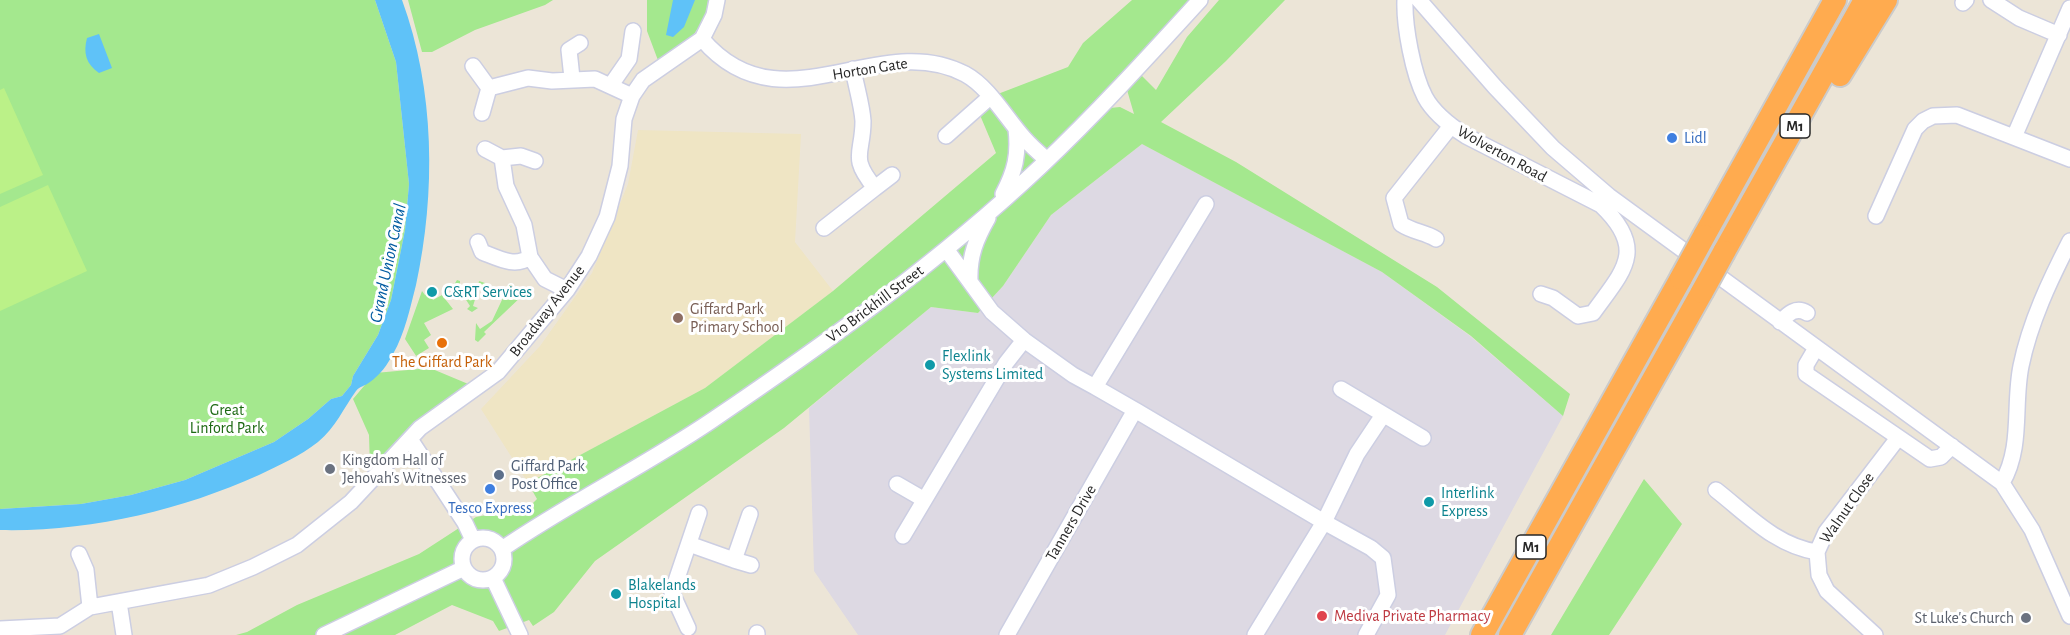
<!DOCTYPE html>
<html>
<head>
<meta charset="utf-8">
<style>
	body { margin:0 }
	canvas { display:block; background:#ece5d7 }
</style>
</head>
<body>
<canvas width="2070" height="635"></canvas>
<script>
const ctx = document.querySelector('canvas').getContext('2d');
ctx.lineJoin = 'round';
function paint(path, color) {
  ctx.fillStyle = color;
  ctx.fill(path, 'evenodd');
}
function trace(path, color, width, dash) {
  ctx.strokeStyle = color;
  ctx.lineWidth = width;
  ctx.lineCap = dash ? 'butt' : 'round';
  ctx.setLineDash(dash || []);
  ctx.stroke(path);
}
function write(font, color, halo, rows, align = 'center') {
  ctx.font = font + ' "Alegreya Sans",sans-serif';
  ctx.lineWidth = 6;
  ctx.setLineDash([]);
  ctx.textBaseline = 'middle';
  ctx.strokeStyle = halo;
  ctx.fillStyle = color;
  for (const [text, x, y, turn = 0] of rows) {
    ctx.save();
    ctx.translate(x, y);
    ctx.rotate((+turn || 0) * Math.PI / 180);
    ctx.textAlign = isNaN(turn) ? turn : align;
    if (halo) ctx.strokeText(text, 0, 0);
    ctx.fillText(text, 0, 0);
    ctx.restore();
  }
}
const industrial = new Path2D(`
	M1142,144l240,128 88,64 93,80 -118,219h-587l-44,-64 -5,-163 122,-101 47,6 25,-27 48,-71z`);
const education = new Path2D(`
	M638,130l163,4 -6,108 38,49 -128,97 -177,95 -47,-74 59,-63 52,-73 36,-89z`);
const green = new Path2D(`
	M0,0h375l21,62 13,122 -4,46 -14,70 -13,35 -25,41 -2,9 -9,11 -11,3 -23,20 -34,23 -89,38 -54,15 -50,9 -81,5z
	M408,0h145l-8,5 -70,25 -43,22h-10z
	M647,0h61c-2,31 -26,46 -49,63l-12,-32z
	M1132,0h68l-64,70 20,20 31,-53 32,-37h66l-59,61 -65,61 75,40 201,125 133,107 -7,22 -92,-80 -89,-64 -240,-128 -91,71 -48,71 -25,27 -47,-6 -147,121 -189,133 -41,51 -21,14 -4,-6 -30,11 -6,-10 -41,-16 -57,30h-159l11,-3 50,-27 122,-51 57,-37 58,-11 -1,-3 4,-4 -9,-16 177,-95 128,-97 163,-138 -19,-45 13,-11 78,-30 15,-24zM1125,83l9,31 -14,-7 -20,2zM479,538l14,2 11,14 -3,16 -14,10 -15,-3 -10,-16 5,-16z
	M457,280l3,1v5h18l1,-5 6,2v4l-7,3 -5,16 5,2 -6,4 -5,-3 3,-3 -11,-17 -5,2 -2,-3z
	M509,285l15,9 -40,38 2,2 -8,8 -3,-2 1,-17 4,6 12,-8z
	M422,291l3,4 3,-2 5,7 9,-5 11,14 -29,14 7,12 -7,5 5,8 -13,8 8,12 -19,-29z
	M430,368l43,18 -64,42 -39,40 -1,-33 -16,-36 22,-26z
	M1644,479l38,45 -73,111h-58z`);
const pitch = new Path2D(`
	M4,88l39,87 -43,19v-104z
	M48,185l39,86 -87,40v-104z`);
const water = new Path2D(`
	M375,0h27c33,90 34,193 14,285 -6,23 -11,48 -23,69 -5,10 -13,21 -23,28 -5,4 -10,4 -14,9 -13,18 -20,36 -38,51 -18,14 -38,23 -59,33 -80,36 -171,57 -259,55v-21l81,-5 50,-9 54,-15 89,-38 34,-23 23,-20 11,-3 9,-11 2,-9 25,-41 13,-35 14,-70 4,-46 -13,-122z
	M673,0h22l-11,27 -11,10 -7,-2z
	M99,34l13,34 -13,5c-13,-9 -16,-20 -12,-35z`);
const minor = new Path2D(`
	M1405,0c-1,26 8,74 20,97 8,15 27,30 41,39l135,69 8,-9
	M1419,0l76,87 58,61 56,48 393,287 30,47 38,86
	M1991,0l28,18 40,17
	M1963,3l3,-3
	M702,39c79,93 176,-11 263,35 24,13 41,44 59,64 7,8 15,15 23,22
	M473,66l16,22 39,-10 24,3 43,-2 37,17
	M572,78l-3,-28 11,-7
	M611,85l18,-26 4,-28
	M482,113l7,-25
	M946,136l44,-39
	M2014,137l56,-129
	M485,149l17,9 4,28 18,39 6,32 15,22 22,11
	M502,158l19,-2 14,5
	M875,188l17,-13
	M1003,194c12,-23 16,-39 13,-65
	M1876,216l39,-87 8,-8 10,-5 24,-1 113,44
	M824,228l51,-40c-26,-32 -12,-33 -12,-67 -1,-16 -7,-35 -10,-52
	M1436,239c-11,-7 -23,-7 -35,-15l-7,-26 57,-72
	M478,242l4,10c16,6 33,16 48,5
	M946,249l46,63 32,28
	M970,281c-1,-25 6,-42 18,-63
	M1541,294l12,4 25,18 15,-3c30,-42 55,-63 8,-108
	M1780,322c8,-8 16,-16 27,-9
	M1816,348l-10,17v9l124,85 11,-2 11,-11
	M1341,389l82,49
	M1135,410l-40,-23 111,-183
	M410,439l55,84 8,17
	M2002,483c21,-36 11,-78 19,-117 9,-44 29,-86 49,-125
	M897,484l26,15
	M1716,490c32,25 60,56 101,62
	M903,536l103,-173 18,-23 49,35 22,12
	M462 559a21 21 0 1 1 42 0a21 21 0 1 1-42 0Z
	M689,544l45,16 16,-46
	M502,549c67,-46 141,-82 209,-128 115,-78 228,-159 329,-254 56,-53 108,-110 160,-167
	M79,554l7,16 4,37
	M734,560l17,5
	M493,578l27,57
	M119,602l5,33
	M688,628l-16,-35 27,-80
	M0,629l60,-3 30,-19 119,-22 44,-18 44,-22 54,-43 69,-74 78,-56 69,-82 22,-34 18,-39 13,-51 4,-47 8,-23 11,-16 59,-41 12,-24 3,-15
	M324,635l140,-67
	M757,635v-2
	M1007,635l128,-225 189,112 -69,113
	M1366,635l22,-40 -5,-37 -12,-10 -47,-26 33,-68 26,-39
	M1875,635l-48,-44 -8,-16 -2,-23 9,-20 72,-94`);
const highway = new Path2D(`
	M1840,75l46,-75
	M1704,236l131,-236
	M1724,252l141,-252
	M1482,635l199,-357
	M1510,635l192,-343`);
const highwayBridge = new Path2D(`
	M1681,278l23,-42
	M1702,292l22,-40`);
const markers = [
	[1672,138,6,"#3f7fe0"],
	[432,292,6,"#0f9aa8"],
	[678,318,6,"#8d6e63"],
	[442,343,6,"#e8710a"],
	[930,365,6,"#0f9aa8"],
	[330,469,6,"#6b7280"],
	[499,475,6,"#5c6f8a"],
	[490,489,6,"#3f7fe0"],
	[1429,502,6,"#0f9aa8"],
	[616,594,6,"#0f9aa8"],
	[1322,616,6,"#e0444e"],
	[2026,618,6,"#6b7280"]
];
const shields = [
	[1795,126,30],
	[1531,547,30]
];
const shieldNames = [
	["M1",1795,126],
	["M1",1531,547]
];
const streetNames = [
	["Horton Gate",870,69,-9],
	["Wolverton Road",1502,154,29],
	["V10 Brickhill Street",875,304,-37],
	["Broadway Avenue",547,311,-52],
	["Walnut Close",1847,508,-55],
	["Tanners Drive",1071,523,-60]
];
const shopNames = [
	["Lidl",1684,138],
	["Tesco Express",490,508,"center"]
];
const cultureNames = [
	["C&RT Services",444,292],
	["Flexlink",942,356],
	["Systems Limited",942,374],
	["Interlink",1441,493],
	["Express",1441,511],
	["Blakelands",628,585],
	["Hospital",628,603]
];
const educationNames = [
	["Giffard Park",690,309],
	["Primary School",690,327]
];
const foodNames = [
	["The Giffard Park",442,362]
];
const parkNames = [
	["Great",227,410],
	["Linford Park",227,428]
];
const worshipNames = [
	["Kingdom Hall of",342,460],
	["Jehovah's Witnesses",342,478],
	["St Luke's Church",2014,618,"right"]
];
const serviceNames = [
	["Giffard Park",511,466],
	["Post Office",511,484]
];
const healthNames = [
	["Mediva Private Pharmacy",1334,616]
];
const waterNames = [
	["Grand Union Canal",388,263,-78]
];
paint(industrial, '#ddd9e3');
paint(education, '#efe5c4');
paint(green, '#a4e88e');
paint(pitch, '#bbf188');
paint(water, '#5fc2f8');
trace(minor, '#cccee2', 18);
trace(highway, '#cbcbcb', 26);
trace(minor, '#fff', 15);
trace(highway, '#ffab4f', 22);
trace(highwayBridge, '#cbcbcb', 26, []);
trace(highwayBridge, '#ffab4f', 22);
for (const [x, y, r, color] of markers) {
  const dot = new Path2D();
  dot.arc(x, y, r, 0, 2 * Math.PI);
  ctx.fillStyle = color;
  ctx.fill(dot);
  trace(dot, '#fff', 2);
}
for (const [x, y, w] of shields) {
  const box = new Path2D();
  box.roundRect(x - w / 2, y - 12, w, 24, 4.5);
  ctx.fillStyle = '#fff';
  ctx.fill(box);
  trace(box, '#272727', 1.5);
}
write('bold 15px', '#272727', null, shieldNames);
write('16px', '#272727', '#fff', streetNames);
write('16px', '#366cbe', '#fff', shopNames, 'left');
write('16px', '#0d838f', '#fff', cultureNames, 'left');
write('16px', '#785e54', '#fff', educationNames, 'left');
write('16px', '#c56008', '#fff', foodNames);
write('16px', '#1d6913', '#fff', parkNames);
write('16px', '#5b616d', '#fff', worshipNames, 'left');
write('16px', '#4e5e75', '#fff', serviceNames, 'left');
write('16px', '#be3a42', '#fff', healthNames, 'left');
write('italic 18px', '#025ca1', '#fff', waterNames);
</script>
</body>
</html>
